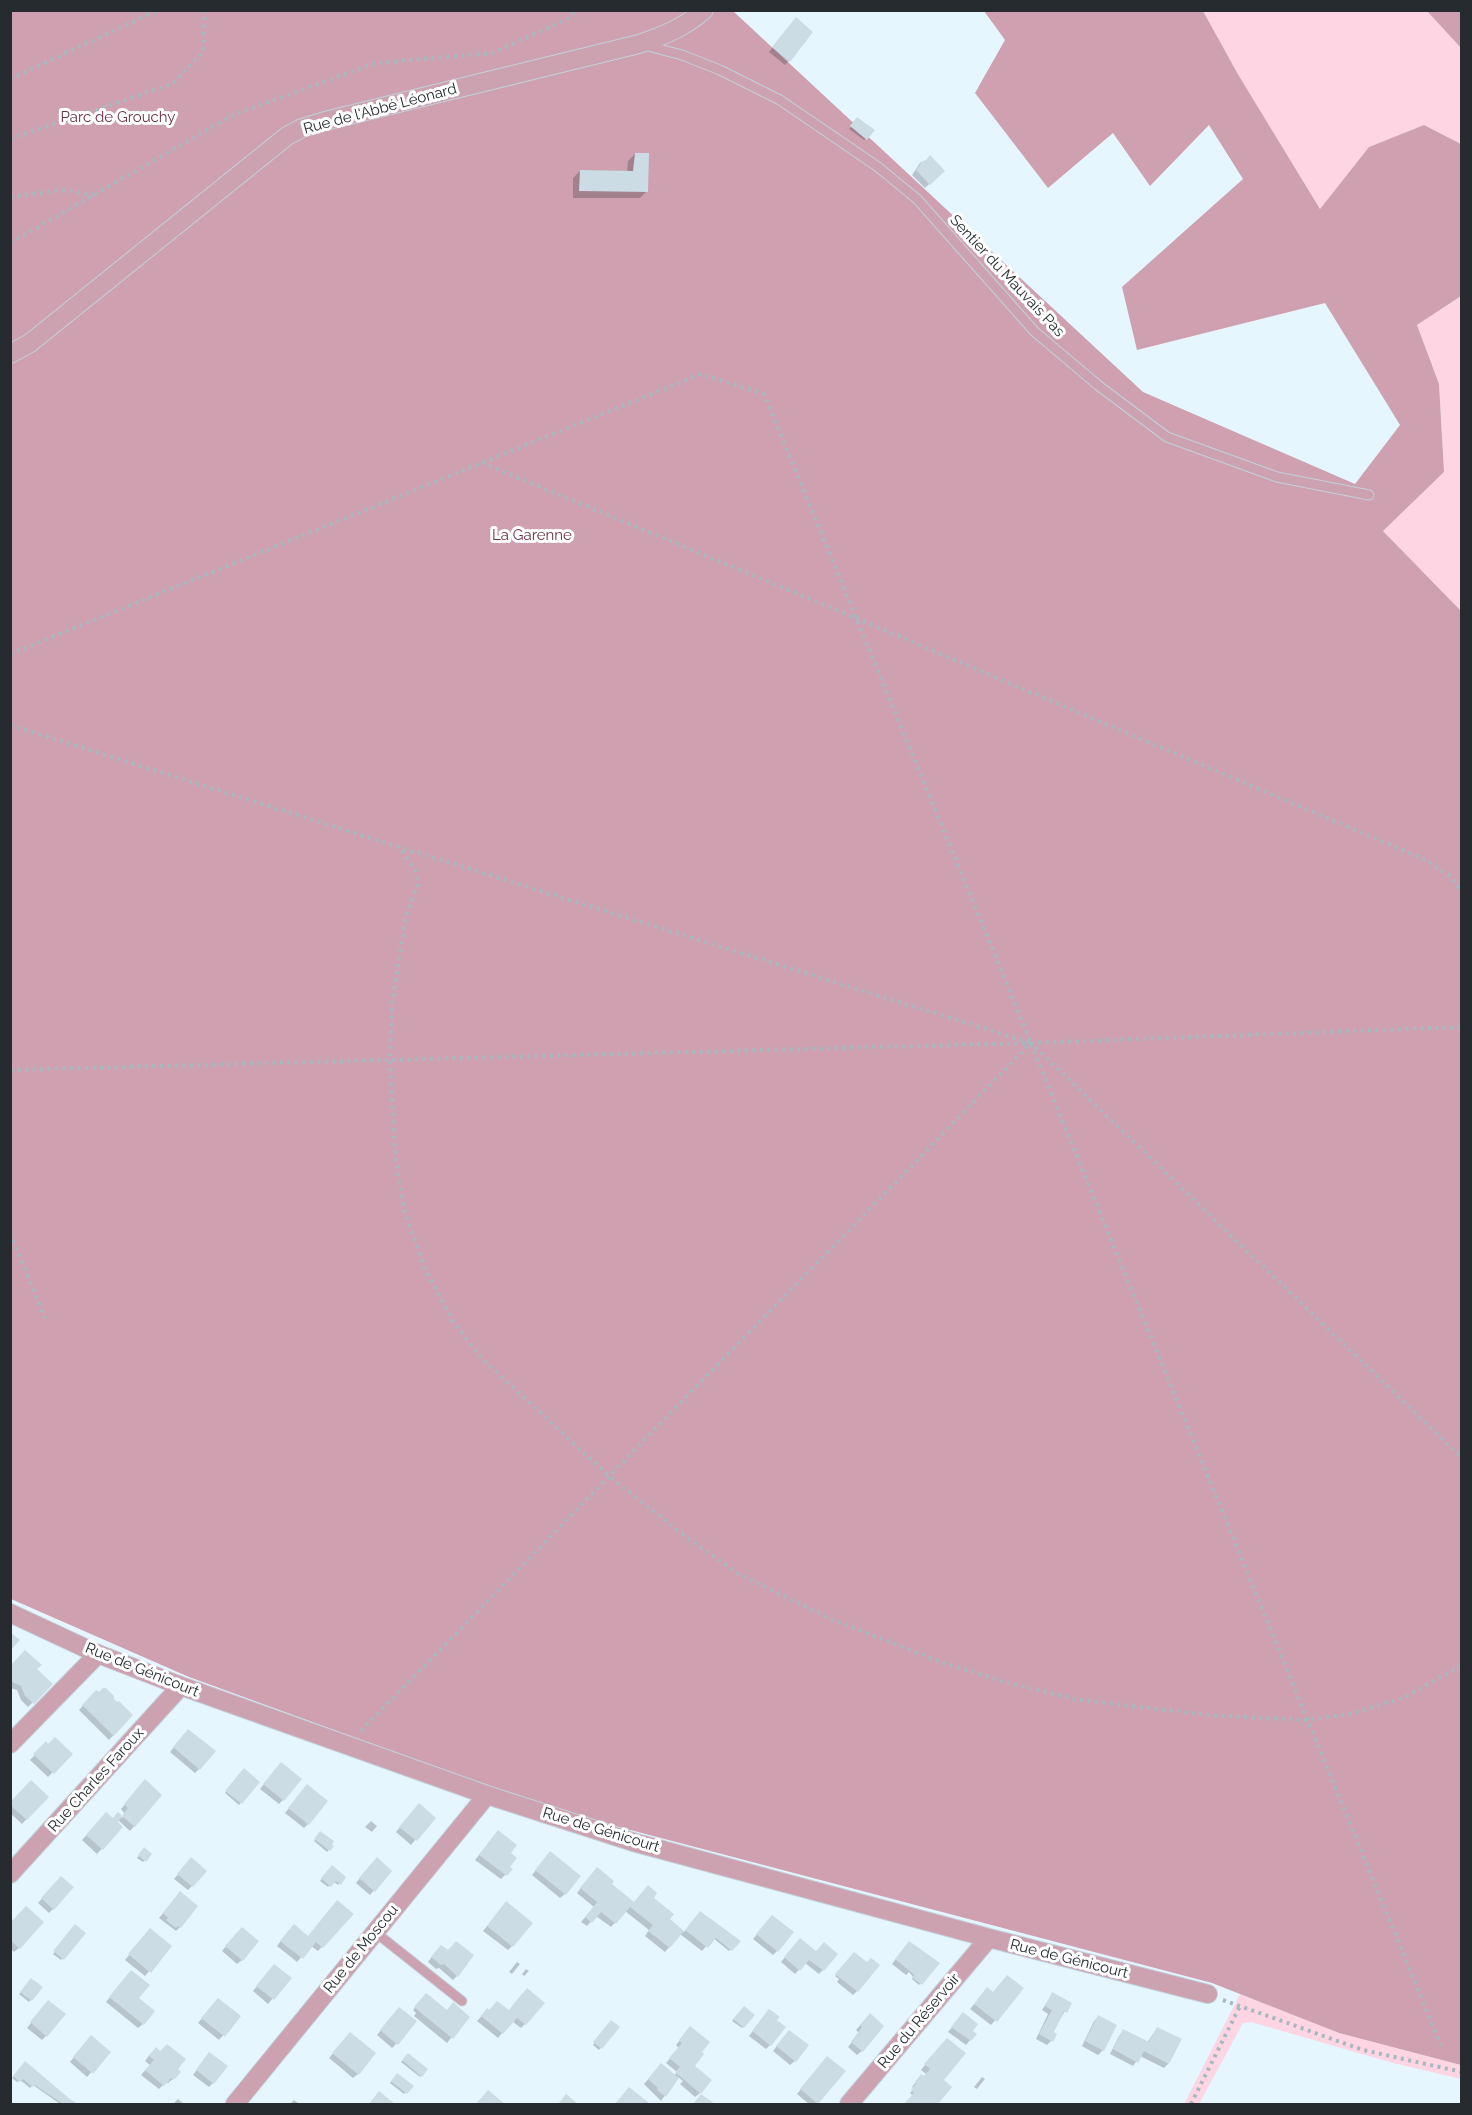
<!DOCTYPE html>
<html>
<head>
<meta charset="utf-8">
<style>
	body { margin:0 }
	#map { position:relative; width:1472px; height:2115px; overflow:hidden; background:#e6f6ff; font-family:Raleway,sans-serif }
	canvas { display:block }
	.frame { position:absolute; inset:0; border:12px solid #252b2f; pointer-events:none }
</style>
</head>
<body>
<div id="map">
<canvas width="1472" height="2115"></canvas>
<div class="frame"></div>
</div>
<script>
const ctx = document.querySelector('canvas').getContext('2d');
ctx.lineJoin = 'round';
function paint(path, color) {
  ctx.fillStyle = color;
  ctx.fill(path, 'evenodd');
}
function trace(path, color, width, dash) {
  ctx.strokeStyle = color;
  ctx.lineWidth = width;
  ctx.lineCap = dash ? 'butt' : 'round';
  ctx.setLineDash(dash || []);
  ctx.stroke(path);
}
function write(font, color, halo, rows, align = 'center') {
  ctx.font = font + ' Raleway,sans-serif';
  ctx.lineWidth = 6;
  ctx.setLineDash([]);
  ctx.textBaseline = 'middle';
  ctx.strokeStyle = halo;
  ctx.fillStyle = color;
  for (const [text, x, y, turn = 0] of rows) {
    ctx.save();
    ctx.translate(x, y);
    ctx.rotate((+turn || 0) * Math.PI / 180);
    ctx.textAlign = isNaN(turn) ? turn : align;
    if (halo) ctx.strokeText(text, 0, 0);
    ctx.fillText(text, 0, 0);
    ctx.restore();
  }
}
const green = new Path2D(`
	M1203,11h224l34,37v96l-37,-19 -55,22 -49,62 -81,-133z
	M1461,296v315l-78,-80 61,-59 -5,-88 -22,-59z
	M1240,1994l99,39 122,32v14l-68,-16 -142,-41 -8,1 -44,81h-15z`);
const forest = new Path2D(`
	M11,11h722l410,381 212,92 45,-59 -75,-122 -188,47 -15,-63 121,-108 -34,-54 -59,61 -37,-53 -65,55 -73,-95 30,-53 -21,-29h219l36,65 81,133 49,-62 55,-22 37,19v152l-44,29 22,59 5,88 -61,59 78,80v1454l-122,-32 -127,-50 -612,-161 -110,-35 -301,-110 -178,-78z
	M1427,11h34v37z`);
const shadow = new Path2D(`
	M792,24l-3,37 -4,4 -16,-13z
	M858,119l15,11 -9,10 -15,-11z
	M635,154l12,37 -7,7h-67v-20l7,-7 47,1 1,-11z
	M926,161l17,10 -18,17 -13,-13 8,-12z
	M10,1668l25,1 14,17 -21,21 -7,-7 -4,-10 -7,-2z
	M96,1692l16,8 19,15 -22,25 -30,-30z
	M184,1735l15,34 -4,4 -25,-21z
	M45,1744l26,10 -23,23 -18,-17z
	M277,1768l6,32 -4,4 -19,-15z
	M240,1775l5,23 -6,7 -14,-12z
	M141,1786l19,9 -30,36 -13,-12 -2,3 6,5 -24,27 -15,-14 24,-26 7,6 5,-6 4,4 3,-4 -4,-5z
	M303,1791l5,33 -4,4 -19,-15z
	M47,1797l-25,27 -12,-11v-9z
	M414,1810l20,8 -23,27 -15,-13z
	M371,1821l6,5 -5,6 -7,-5z
	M320,1833l12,13 -5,6 -13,-11z
	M494,1836l15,17 -1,14 3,2 -10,10 -26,-19z
	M144,1849l6,5 -7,8 -6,-4z
	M546,1858l19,36 -5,4 -28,-23z
	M187,1864l5,22 -4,4 -14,-11z
	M372,1864l18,7 -20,24 -14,-12z
	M332,1867l12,11 -6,7 -5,-4 -5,6 -8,-6z
	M593,1873l41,31 17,-6 17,22 16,12 12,-15 43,24 -10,10 -16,-13 -11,13 -22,-17 -15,18 -20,-16 4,-6 -24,-19 -14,16 -15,-11 -9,10 -6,-4 13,-15 -17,-14z
	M61,1878l-8,31 -4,4 -11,-10z
	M176,1897l4,30 -4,4 -17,-13z
	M502,1908l10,38 -4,4 -25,-19z
	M352,1914l-34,37 -7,-5 -14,16 -20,-16 12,-16 18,7z
	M768,1921l9,30 -4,4 -20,-16z
	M10,1924l9,24 -5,4 -4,-4z
	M75,1926l9,7 -23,27 -8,-6z
	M237,1933l5,27 -5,4 -15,-13z
	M146,1934l24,13 -25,29 -20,-16z
	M796,1944l27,26 -4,4 -14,-11 -10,11 -14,-12z
	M905,1947l32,17 -18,21 -7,-6 1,-2 -4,-5 -3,3 -14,-11z
	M436,1951l12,1 9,24 -4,4 -14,-12 -3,1 -8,-7z
	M854,1954l3,37 -4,4 -16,-13 2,-3 -4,-3z
	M517,1962l3,2 -8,10 -3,-2z
	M526,1969l3,2 -5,5 -2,-2z
	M270,1970l20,8 -22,26 -15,-13z
	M127,1976l10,23 6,25 -5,4 -32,-26z
	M32,1980l9,7 -12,15 -10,-8z
	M1022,1989l-31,36 -21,-16 13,-15z
	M522,1994l3,30 -4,4 -9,-7 -14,17 -21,-17 10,-11 21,2z
	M1052,1994l18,9 -18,29 -1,9 -4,4 -11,-6 12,-25 -6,-4z
	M426,1995l20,17 22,5 -21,26 -33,-27 2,-3 -3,-3z
	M214,2004l25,13 -20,23 -21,-17z
	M44,2006l2,30 -4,4 -15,-12z
	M744,2008l8,7 -10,13 -10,-7z
	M395,2013l2,30 -5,5 -15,-13z
	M765,2015l5,30 -4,4 -17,-13z
	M1099,2017l16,8 -12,25 -5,5 -16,-9 12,-25z
	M959,2019l16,15 -9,11 -18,-13z
	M611,2022l7,5 -19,23 -6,-5z
	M862,2023v28l-5,4 -9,-8 11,-14 -3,-3z
	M1157,2028l11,36 -4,4 -24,-12 -7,10 -23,-12 9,-18 4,-5 24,12z
	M686,2033l12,21 2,2 5,-6 -12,16 7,27 -5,4 -15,-13 3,-3 -5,-4 -17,24 -17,-17 13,-15 17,7 3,-4 -11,-9 13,-15 -3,-3z
	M785,2036l10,25 -5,4 -17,-14z
	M346,2038l12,36 -5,4 -24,-20z
	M87,2041l22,11 -22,25 -17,-15z
	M942,2044v36l8,8 -14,16h-31l8,-8 -3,-3 4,-4 -2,-2 9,-11 2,2 3,-4 -5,-4z
	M151,2053l25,17 -3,9 -5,4 -2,-1 -7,7 -18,-14 9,-10 -5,-4z
	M408,2055l18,15 -6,7 -19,-15z
	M205,2058l8,25 -4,4 -16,-12z
	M823,2062l21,9 -29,33h-6l-12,-10z
	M25,2063l49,41h-14l-27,-19 -3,3 -10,-8 -3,2 -5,-4z
	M397,2075l15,11 -8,8 -14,-11z
	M982,2077l3,2 -8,10 -3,-2z
	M178,2099l6,5h-11z
	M294,2100l5,4h-9z`);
const building = new Path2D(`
	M796,17l17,15 -23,30 -18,-15z
	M857,117l18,13 -8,10 -17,-14z
	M635,153h14l-1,39 -69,-1 1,-21 53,1z
	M930,155l15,16 -15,14 -14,-15 5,-6 -1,-2 6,-2z
	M10,1632l10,8 -10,11z
	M25,1650l17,15 -5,4 16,15 -19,20 -9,-8 -4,-10 -11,-5v-15z
	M103,1688h3l8,8v3l3,3 2,-1 14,14 -19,21 -32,-31 14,-15 3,2z
	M188,1729l28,22 -16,19 -27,-23z
	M55,1737l18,17 -19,20 -21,-20 13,-13 2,3z
	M281,1762l21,17 -18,22 -21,-17z
	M244,1768l16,14 -18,22 -17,-13z
	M145,1779l17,16 -27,32 -13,-11 6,-8 -4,-4z
	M31,1780l18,17 -22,23 -17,-15v-3z
	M307,1784l21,17 -19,24 -21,-17z
	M419,1803l17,15 -19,23 -18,-14z
	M106,1812l7,6 5,-6 4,4 -4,6 5,5 -20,23 -17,-15z
	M498,1830l19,15 -6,8 6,5 -7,9 3,2 -6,7 -28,-21z
	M320,1831l14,10 -2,4 2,1 -4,5 -16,-12z
	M144,1847l8,7 -6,8 -8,-7z
	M550,1851l31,25 -15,19 -31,-25z
	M191,1857l16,14 -14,16 -16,-13z
	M377,1857l15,14 -17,21 -16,-14z
	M332,1865l14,12 -5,8 -5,-4 -5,6 -10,-9z
	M597,1867l17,14 -2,3 22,18 14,-17 9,8 -3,5 20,16 -4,5 14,12 -14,17 -22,-17 5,-6 -23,-18 -14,17 -15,-12 -9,11 -7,-6 12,-15 -17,-14z
	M61,1876l13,11 -20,23 -13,-12z
	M180,1891l18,15 -17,22 -3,-2 -2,2 -10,-8 2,-2 -5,-5z
	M337,1900l17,14 -31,34 -7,-6 -13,17 -23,-18 14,-17 14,12z
	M506,1901l27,22 -20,24 -26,-21z
	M26,1906l18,16 -24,27 -10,-9v-17z
	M700,1911l41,30 -9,10 -16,-13 -8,10 -23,-18z
	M772,1915l22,17 -16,20 -22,-18z
	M75,1924l11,9 -22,27 -11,-9z
	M242,1927l17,14 -16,20 -18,-15z
	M150,1928l22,18 -21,27 -23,-19z
	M800,1938l16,13 8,-9 14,12 -14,17 -15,-11 -9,11 -16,-14z
	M456,1941l18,14 -16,22 -14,-13 -3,1 -10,-8 10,-12 7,5z
	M909,1941l31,22 -18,22 -10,-8 2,-2 -3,-3 -16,-13z
	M854,1952l13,10 4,-4 9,7 -22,27 -23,-18z
	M274,1964l18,14 -18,22 -18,-14z
	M131,1970l19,15 -11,13 16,13 -11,14 -35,-28z
	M1007,1975l17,13 -27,34 -23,-18 13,-17 6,5z
	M31,1978l12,9 -11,14 -12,-9z
	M527,1988l18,15 -19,22 -9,-7 -14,16 -22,-18 6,-8 2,2 8,-9 12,9z
	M1052,1992l20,11 -5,10 -3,-2 -10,21 3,2 -4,8 -14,-8 13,-24 -7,-4z
	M426,1993l21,17 6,-8 17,15 -17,22 -39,-32z
	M218,1998l23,18 -16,21 -24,-19z
	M48,2000l18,14 -19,23 -17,-15z
	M744,2006l11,9 -11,13 -11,-9z
	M399,2007l18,14 -19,24 -18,-15z
	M769,2009l11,8 -3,3 9,7 -15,19 -19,-15z
	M963,2012l15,12 -5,7 4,3 -6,7 -20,-14z
	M870,2013l14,13 -21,26 -12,-10 11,-15 -2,-2z
	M1098,2015l19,10 -13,26 -19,-10z
	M611,2020l9,7 -18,22 -9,-7z
	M690,2026l20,16 -8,10 2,2 -9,12 17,14 -11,14 -26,-22 5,-5 -11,-9 13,-15 -3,-3z
	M1157,2027l25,12 -13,25 -25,-13 -6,12 -25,-14 10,-20 26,13z
	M789,2030l20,15 -13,17 -20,-16z
	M350,2032l26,21 -17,22 -27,-22z
	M91,2035l20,17 -18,22 -20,-17z
	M947,2038l19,15 -22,27 8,7 -14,17h-34l10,-11 -3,-3 6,-7 -2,-1 6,-8 3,2 6,-7 -6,-5z
	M167,2044l19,15 -8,10 3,3 -7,8 -3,-2 -7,8 -19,-16 9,-10 -5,-4 7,-9 4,4z
	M209,2052l19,14 -14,18 -18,-14z
	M408,2053l20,16 -6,8 -20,-17z
	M827,2056l19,15 -28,33 -18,-15z
	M25,2061l45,38 7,5h-14l-28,-19 -2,2 -10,-8 -3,3 -7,-6z
	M661,2063l18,15 -13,19 -9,-7 1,-2 -10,-9z
	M397,2073l17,13 -7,8 -16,-13z
	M629,2087l20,16 -1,1h-33z
	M488,2090l17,14h-29z
	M379,2091l16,13h-26z
	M566,2094l12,10h-20z
	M701,2094l14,10h-22z`);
const path = new Path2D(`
	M10,79l148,-69
	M10,139l162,-55 31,-32 2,-42
	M10,197l52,-7 32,5
	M10,243l225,-129 141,-51 117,-10 76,-35 7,-8
	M482,463l374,155 570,242 24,16 12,17
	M10,654l691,-280 63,20 267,649 -632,-196
	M10,725l389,122 16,23 3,13 -12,33 -14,88 -2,55 5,97 9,53 20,58 28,53 29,38 129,119 80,63 49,34 92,45 112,44 66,20 70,17 141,16 87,4 43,-6 53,-16 59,-33
	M1031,1044l410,1002
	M10,1070l1021,-27 431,415
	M10,1233l35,85
	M361,1731l670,-688 431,-16
	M1223,2000l140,50 99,22
	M1191,2104l49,-98`);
const service = new Path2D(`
	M644,45l38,10 38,15 60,30 98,67 39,32 118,133 64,54 68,51 110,40 92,18
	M375,1932l87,69`);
const minor = new Path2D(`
	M10,354l20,-11 257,-207 15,-8 23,-7 314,-77c24,-8 46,-17 65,-34
	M10,1613l88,41 83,32 306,109 146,47 356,96 219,56
	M10,1744l88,-90
	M10,1874l171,-188
	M235,2104l252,-309
	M849,2104l140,-166`);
const streetNames = [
	["Rue de l'Abbé Léonard",380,109,-15],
	["Sentier du Mauvais Pas",1007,276,47],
	["Rue de Génicourt",142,1670,22],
	["Rue Charles Faroux",96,1780,-48],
	["Rue de Génicourt",601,1830,17],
	["Rue de Moscou",361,1949,-51],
	["Rue de Génicourt",1069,1959,14],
	["Rue du Réservoir",919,2021,-50]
];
const parkNames = [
	["Parc de Grouchy",118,117],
	["La Garenne",532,535]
];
paint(green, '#fdd5e3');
paint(forest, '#cea0b0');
paint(shadow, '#0003');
paint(building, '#cbdce4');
trace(service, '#c3d1da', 11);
trace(minor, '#c3d1da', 20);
trace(path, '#aab7be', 4, [3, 4.5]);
trace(service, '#cca2b1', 9);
trace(minor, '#cca2b1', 18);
write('15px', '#252b2f', '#fff', streetNames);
write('15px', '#6c314a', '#fff', parkNames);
</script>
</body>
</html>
